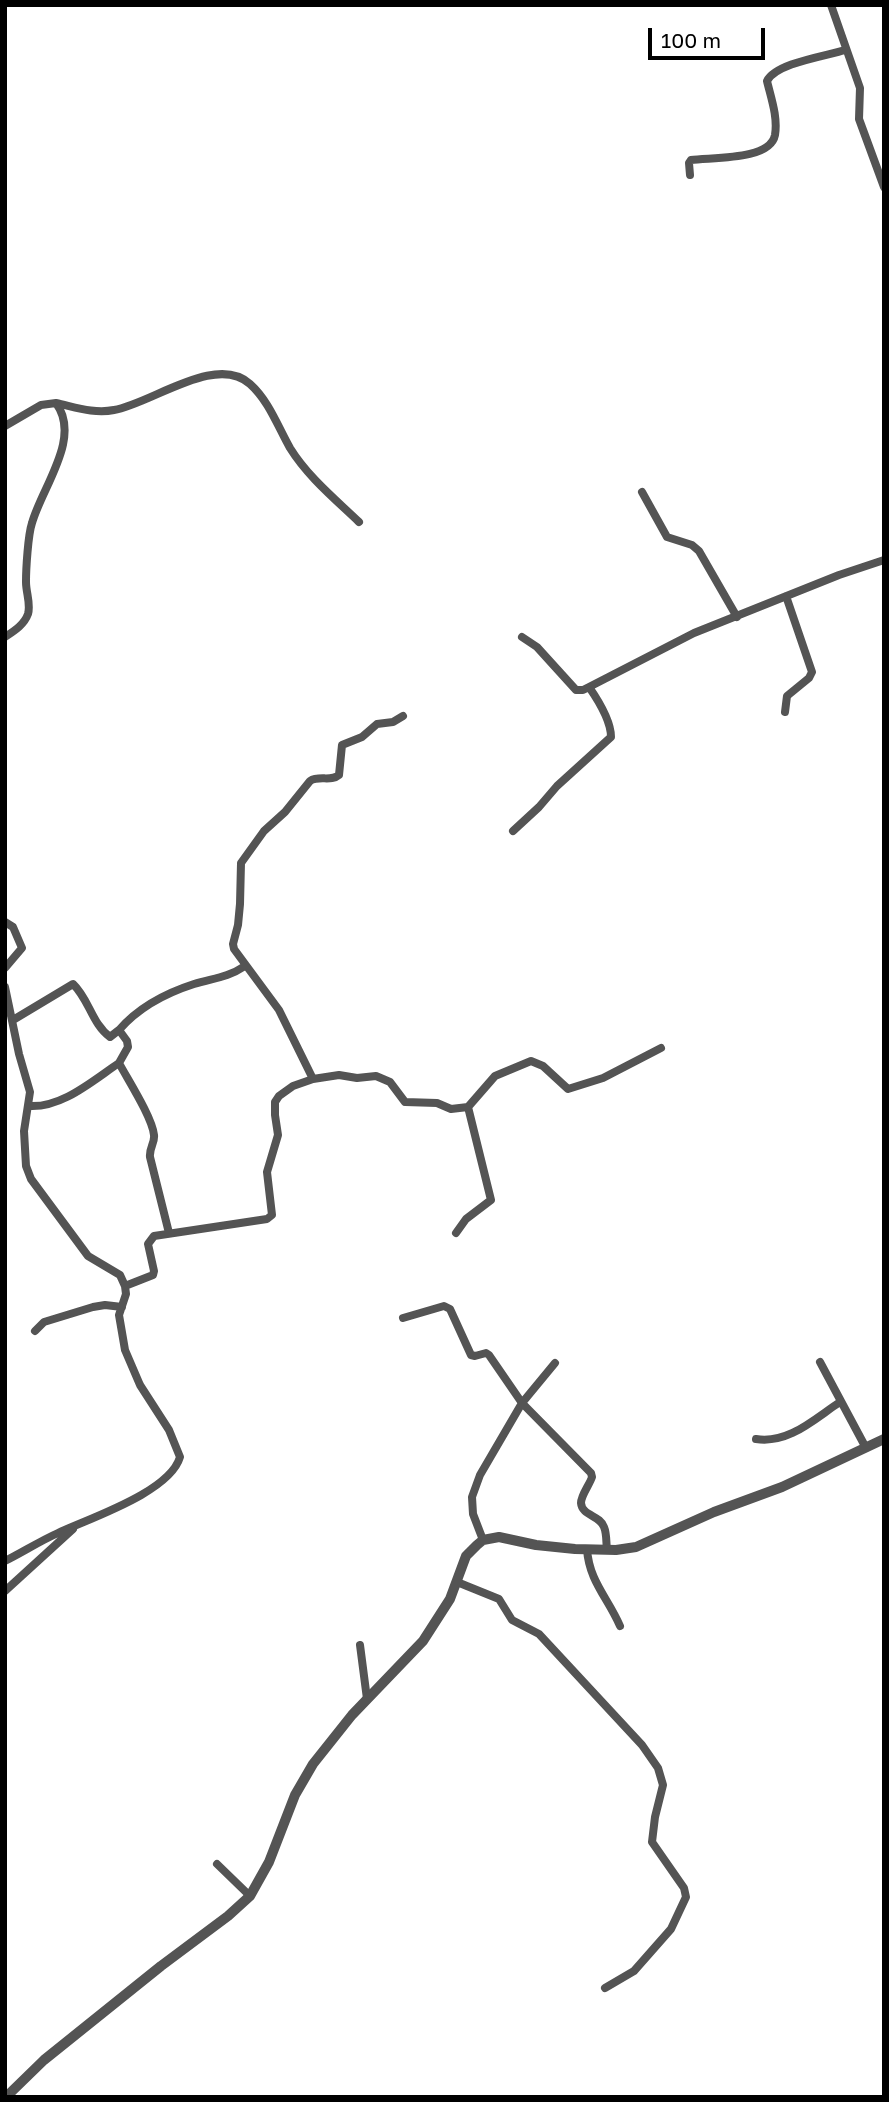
<!DOCTYPE html>
<html>
<head>
<meta charset="utf-8">
<style>
	body { margin:0 }
	#map { position:relative; width:889px; height:2102px; overflow:hidden; background:#fff; font-family:"Golos Text",sans-serif }
	canvas { display:block }
	.frame { position:absolute; inset:0; border:7px solid #000; pointer-events:none }
	.scale { position:absolute; left:648px; top:28px; width:117px; height:32px; box-sizing:border-box; border:4px solid #000; border-top:0; padding-left:9px; font-size:21px; line-height:24px; white-space:nowrap; color:#000; -webkit-text-stroke:5px #fff; paint-order:stroke }
</style>
</head>
<body>
<div id="map">
<canvas width="889" height="2102"></canvas>
<div class="frame"></div>
<div class="scale">100 m</div>
</div>
<script>
const ctx = document.querySelector('canvas').getContext('2d');
ctx.lineJoin = 'round';
function trace(path, color, width, dash) {
  ctx.strokeStyle = color;
  ctx.lineWidth = width;
  ctx.lineCap = dash ? 'butt' : 'round';
  ctx.setLineDash(dash || []);
  ctx.stroke(path);
}
const minor = new Path2D(`
	M831,5l29,83 -1,31 25,68
	M690,175l-1,-12 2,-3c20,-3 79,1 84,-25 3,-18 -4,-37 -8,-54 9,-18 59,-25 78,-31
	M56,403c19,4 38,11 58,7 37,-6 102,-57 136,-26 19,17 28,43 40,64 18,29 45,51 69,74
	M5,426l36,-21 15,-2c26,35 -14,84 -24,120 -4,12 -6,46 -6,59 0,11 5,22 2,32 -4,11 -14,17 -23,23
	M642,492l25,45 25,8 7,6 38,66
	M522,637l15,10 39,43h7l6,-3
	M785,712l2,-16 22,-18 3,-6 -26,-76
	M513,831l26,-24 18,-21 54,-49c0,-15 -13,-37 -22,-50l105,-54 145,-58 45,-15
	M5,922l8,5 9,21 -17,20
	M5,987l14,67 11,38 -6,39 2,35 5,13 57,77 32,19 5,11 1,8 -7,21 6,35 15,35 29,45 11,27c-10,35 -90,61 -122,76 -18,8 -35,19 -53,28
	M13,1020l60,-36c16,15 19,40 37,53l9,-7 8,11 1,6 -9,16c9,17 33,54 35,72 1,8 -5,13 -4,22l19,76
	M119,1030c19,-22 47,-37 75,-46 20,-6 33,-6 51,-18
	M313,1079l-34,-69 -45,-61 -1,-5 5,-19 2,-21 1,-41 23,-32 21,-19 25,-31c9,-6 21,1 29,-6l3,-30 20,-8 15,-13 16,-2 10,-6
	M29,1106c33,2 63,-25 90,-43
	M456,1233l10,-14 25,-19 -23,-93
	M125,1286l28,-11 1,-4 -6,-27 6,-8 113,-17 5,-4 -5,-43 11,-37 -3,-20v-13l4,-6 14,-10 20,-7 26,-4 18,3 19,-2 14,6 15,20 32,1 14,6 17,-2 27,-31 36,-15 12,5 25,23 35,-11 58,-30
	M403,1318l41,-12 6,3 21,46 4,1 11,-3 3,2 33,48 69,70 1,4c-2,7 -11,18 -11,26 1,13 19,12 23,24 3,7 2,16 3,23
	M35,1331l9,-9 49,-15 12,-2 17,2
	M820,1362l46,86
	M756,1439c33,5 58,-20 84,-37
	M483,1540l-10,-26 -1,-17 8,-22 42,-72 33,-40
	M587,1549c2,32 21,49 33,77
	M457,1582l42,17 13,21 27,14 103,111 16,23 5,17 -8,32 -3,25 32,46 2,9 -15,32 -37,42 -29,17
	M5,1591l68,-62
	M360,1645l7,54
	M217,1864l33,32`);
const tertiary = new Path2D(`
	M6,2097l38,-37 117,-94 67,-50 22,-20 19,-34 26,-67 18,-31 39,-49 71,-74 27,-42 16,-43 11,-11 6,-5 16,-3 37,8 39,4 41,1 20,-3 78,-35 68,-25 102,-48`);
trace(minor, '#545454', 8);
trace(tertiary, '#545454', 10);
</script>
</body>
</html>
